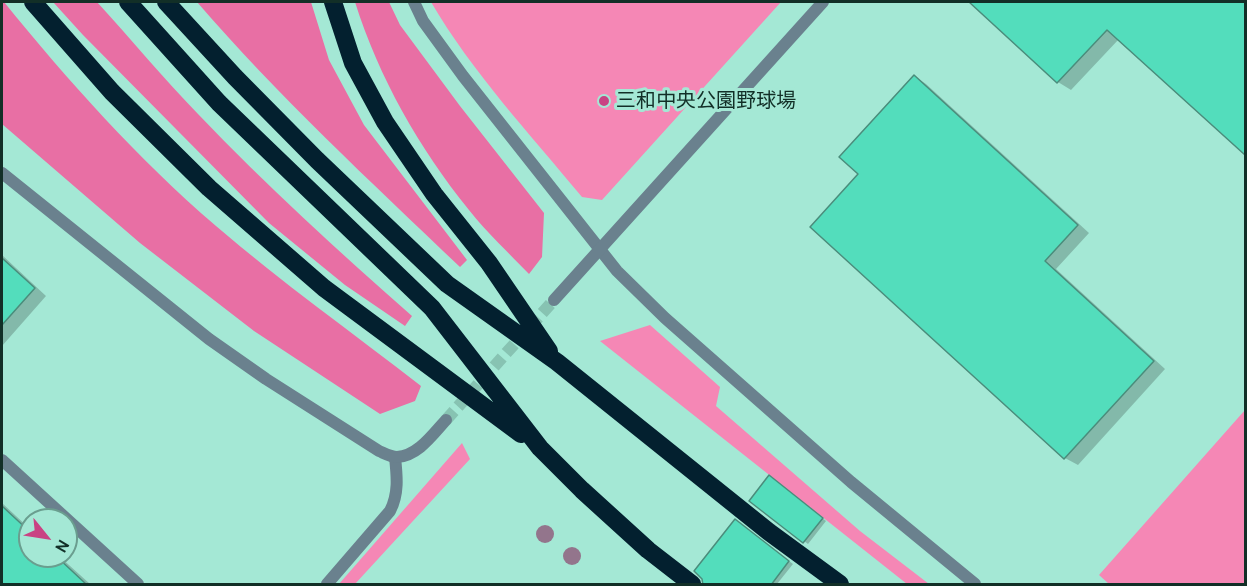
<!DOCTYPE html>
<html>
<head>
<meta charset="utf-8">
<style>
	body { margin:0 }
	#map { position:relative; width:1247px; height:586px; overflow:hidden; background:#a4e8d5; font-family:Cabin,sans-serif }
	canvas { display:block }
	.frame { position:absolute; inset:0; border:3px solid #122f27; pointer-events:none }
	.north { position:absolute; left:18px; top:508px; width:60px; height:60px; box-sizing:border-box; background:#a4e8d5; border:2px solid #6a9e8f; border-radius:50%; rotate:120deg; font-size:16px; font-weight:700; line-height:24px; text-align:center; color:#122f27 }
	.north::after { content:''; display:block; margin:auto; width:21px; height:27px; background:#c94383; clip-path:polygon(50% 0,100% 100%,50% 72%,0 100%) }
</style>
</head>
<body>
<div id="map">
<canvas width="1247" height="586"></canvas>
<div class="frame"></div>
<div class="north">N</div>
</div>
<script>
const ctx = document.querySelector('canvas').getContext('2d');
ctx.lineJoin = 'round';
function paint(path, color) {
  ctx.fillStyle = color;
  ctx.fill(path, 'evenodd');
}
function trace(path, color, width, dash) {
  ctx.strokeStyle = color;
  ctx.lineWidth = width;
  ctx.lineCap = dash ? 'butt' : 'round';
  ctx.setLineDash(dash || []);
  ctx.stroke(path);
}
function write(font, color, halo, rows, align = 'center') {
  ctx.font = font + ' Cabin,"Noto Sans JP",sans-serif';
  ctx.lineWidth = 6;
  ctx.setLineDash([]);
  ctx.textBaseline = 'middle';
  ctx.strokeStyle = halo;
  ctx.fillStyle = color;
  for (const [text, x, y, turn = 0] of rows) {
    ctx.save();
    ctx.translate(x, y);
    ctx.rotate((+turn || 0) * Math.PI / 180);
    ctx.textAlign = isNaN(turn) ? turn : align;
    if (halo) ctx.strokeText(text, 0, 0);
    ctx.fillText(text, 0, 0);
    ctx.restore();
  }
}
const green = new Path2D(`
	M431,2h350l-179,198 -20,-3c-52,-63 -110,-125 -151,-195z
	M650,325l70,62 -4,19 144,125 69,53h-22l-307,-243z
	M1245,410v174h-136l-10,-9z
	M462,443l8,16 -115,125h-16z`);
const forest = new Path2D(`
	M2,2h2c65,80 133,156 212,224 66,57 137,107 205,160l-6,15 -35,13 -126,-83 -114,-88 -138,-119z
	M53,2h44c34,37 66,76 101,112 68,71 140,137 214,202l-7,10 -60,-41 -76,-62 -186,-188z
	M197,2h114l18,58 35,65 103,135 -7,7c-90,-86 -182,-171 -263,-265z
	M355,2h34l11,23 60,81 84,107 -2,44 -13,17c-20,-21 -42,-41 -60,-64 -50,-62 -90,-132 -114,-208z`);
const shadow = new Path2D(`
	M995,2h251v151l-127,-114 -48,51 -13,-8 -74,-68z
	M914,76l12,8 163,149 -33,36 109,100 -87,96 -13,-7 -253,-232 48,-52z
	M2,255l44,41 -44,50z
	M774,480l52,41 -18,23 -57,-43z
	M2,503l28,26v27h29l31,28h-88z
	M739,523l54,41 -16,20h-74z`);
const building = new Path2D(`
	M969,2h276v153l-138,-125 -50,53z
	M914,75l164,150 -33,36 109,100 -90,98 -254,-232 48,-53 -19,-17z
	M2,258l33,30 -33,37z
	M769,475l54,43 -20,25 -54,-42z
	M2,506l28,26v24h26l31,29h-85z
	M735,519l54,42 -18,24h-68l-1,-6 -8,-8z`);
const tertiaryTunnel = new Path2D(`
	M446,420l108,-120`);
const service = new Path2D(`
	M2,460l136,124`);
const minor = new Path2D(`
	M414,2l9,19 40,55 154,195 48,47 186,164 124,102
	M327,584l63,-73c9,-17 7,-35 5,-54`);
const tertiary = new Path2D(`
	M2,173l207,166 57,40 113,72c5,2 12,6 18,6 21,-1 36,-23 49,-37
	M554,300l269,-298`);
const motorway = new Path2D(`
	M33,2l79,90 97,96 115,100 197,146
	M128,2l91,101 213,205 108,140 42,42 66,60 44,34
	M166,2l69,75 82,83 130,124 110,78 212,170 71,52
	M333,2l20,61 32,59 49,72 55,69 60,88`);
const trees = [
	[545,534],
	[572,556]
];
const markers = [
	[604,101,6,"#c94383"]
];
const poiNames = [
	["三和中央公園野球場",616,101]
];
paint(green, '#f587b5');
paint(forest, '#e86fa4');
paint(shadow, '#0003');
paint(building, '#53ddbc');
trace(building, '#4a8c7b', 1.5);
trace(tertiaryTunnel, '#87c3b2', 12, [12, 6]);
trace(service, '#6a818e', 12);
trace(minor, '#6a818e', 12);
trace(tertiary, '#6a818e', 12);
trace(motorway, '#03202f', 18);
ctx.fillStyle = '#93758c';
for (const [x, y] of trees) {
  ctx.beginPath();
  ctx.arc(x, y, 9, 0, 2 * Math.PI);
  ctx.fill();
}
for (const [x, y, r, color] of markers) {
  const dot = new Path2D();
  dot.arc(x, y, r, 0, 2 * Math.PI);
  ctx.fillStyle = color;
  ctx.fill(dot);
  trace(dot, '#a4e8d5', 2);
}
write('20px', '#122f27', '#a4e8d5', poiNames, 'left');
</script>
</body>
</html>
